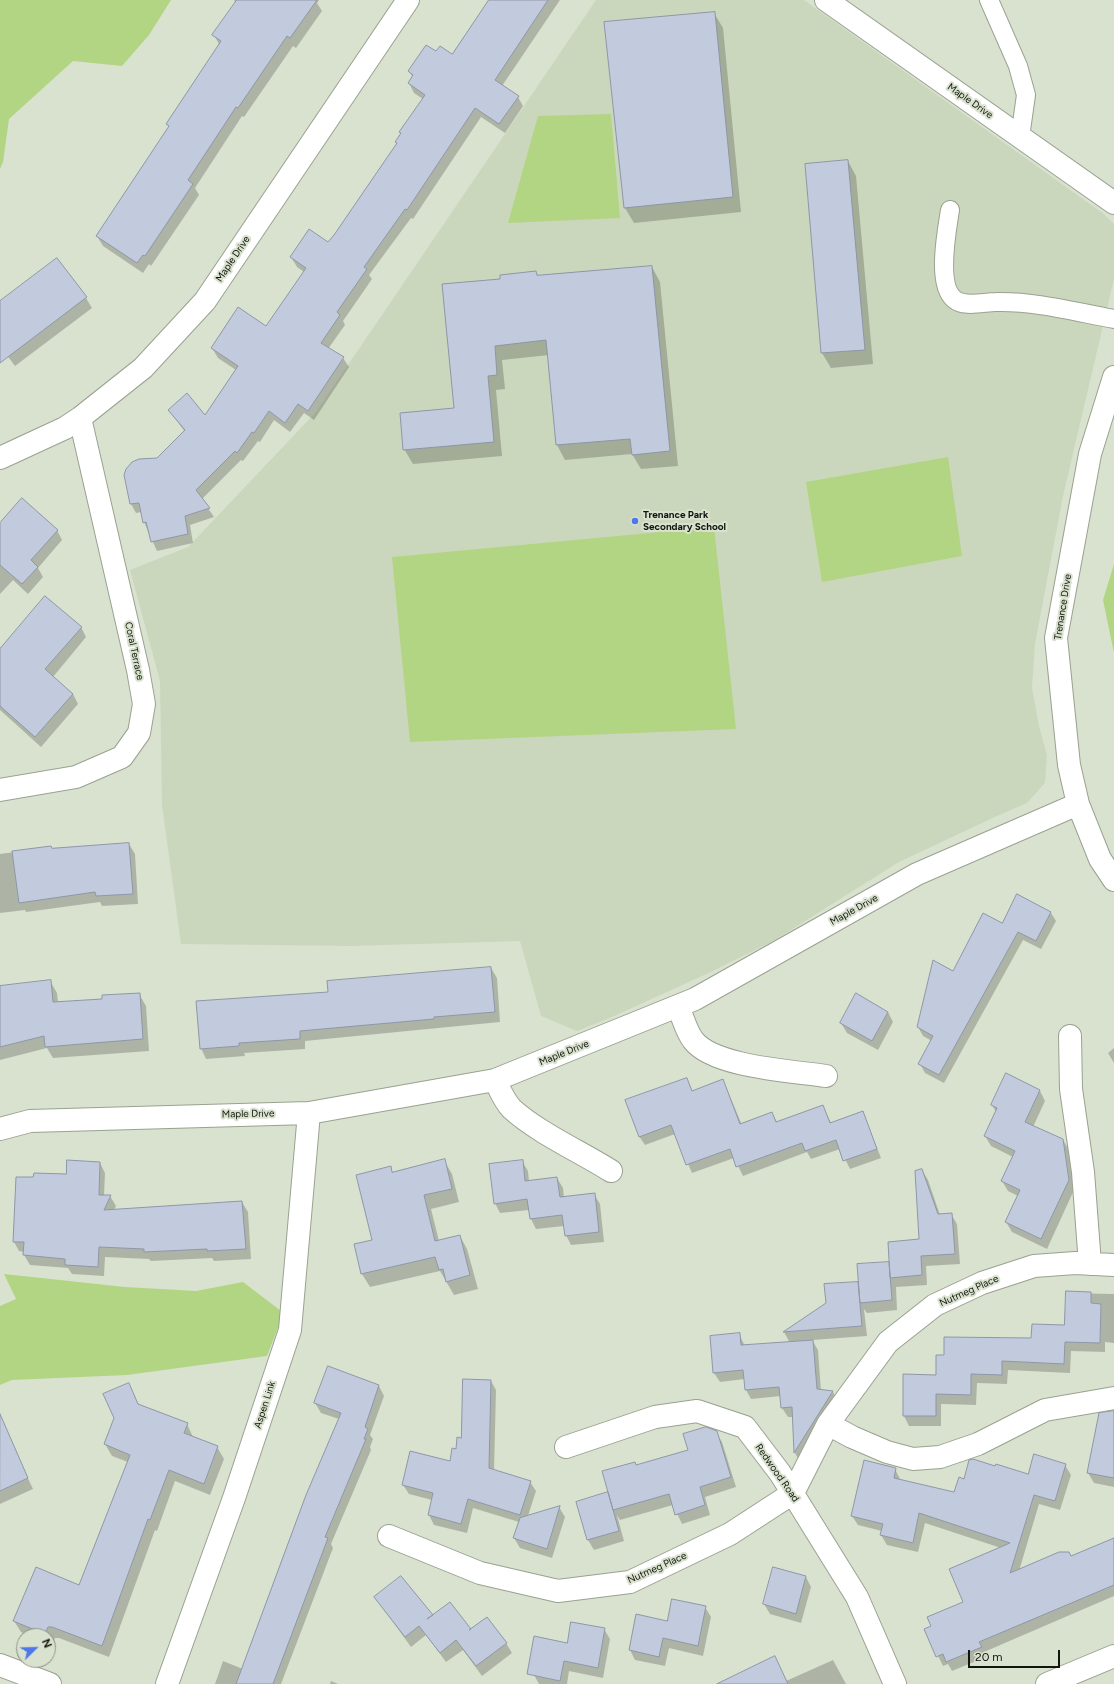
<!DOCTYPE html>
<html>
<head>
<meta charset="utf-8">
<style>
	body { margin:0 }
	#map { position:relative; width:1114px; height:1684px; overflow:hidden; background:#d9e2cf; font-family:Figtree,sans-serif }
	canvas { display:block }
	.north { position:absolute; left:16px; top:1628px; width:40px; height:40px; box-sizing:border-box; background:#d9e2cf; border:1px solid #899082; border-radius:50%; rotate:67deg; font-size:11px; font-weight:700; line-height:16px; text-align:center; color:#12150e }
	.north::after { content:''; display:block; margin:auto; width:14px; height:18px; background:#4d77ea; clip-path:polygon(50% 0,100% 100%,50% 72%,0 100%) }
	.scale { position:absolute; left:968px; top:1650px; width:92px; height:18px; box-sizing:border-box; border:2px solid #12150e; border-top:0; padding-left:5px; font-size:12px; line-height:14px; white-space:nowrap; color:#12150e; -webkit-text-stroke:3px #d9e2cf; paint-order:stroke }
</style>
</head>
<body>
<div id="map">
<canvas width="1114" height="1684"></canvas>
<div class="north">N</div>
<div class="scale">20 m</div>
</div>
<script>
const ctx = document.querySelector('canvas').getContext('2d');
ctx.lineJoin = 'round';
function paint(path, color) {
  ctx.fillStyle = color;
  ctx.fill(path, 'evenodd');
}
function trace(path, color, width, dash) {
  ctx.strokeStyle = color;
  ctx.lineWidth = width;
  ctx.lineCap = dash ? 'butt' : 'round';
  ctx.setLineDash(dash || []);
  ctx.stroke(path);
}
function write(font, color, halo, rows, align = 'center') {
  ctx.font = font + ' Figtree,sans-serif';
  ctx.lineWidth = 4;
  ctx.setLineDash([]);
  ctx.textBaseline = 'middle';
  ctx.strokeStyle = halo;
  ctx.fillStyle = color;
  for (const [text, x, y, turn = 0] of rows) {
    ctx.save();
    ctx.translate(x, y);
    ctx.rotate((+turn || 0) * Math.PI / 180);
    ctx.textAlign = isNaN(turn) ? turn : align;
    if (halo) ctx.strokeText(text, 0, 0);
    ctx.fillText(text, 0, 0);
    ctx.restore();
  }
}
const built = new Path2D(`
	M596,0h208l300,214 10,10v55l-51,217 -28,148 -3,44 7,38 8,29 -2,28 -18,20 -30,13 -98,46 -124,78 -62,31 -101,46 -35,14 -36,-15 -21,-75 -169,5 -170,-2 -19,-139 -2,-124 -30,-111 58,-23 128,-135z`);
const green = new Path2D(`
	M0,0h171l-22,35 -27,31 -49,-5 -64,58 -6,43 -3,7z
	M611,114l9,104 -112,5 30,-107z
	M948,457l14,99 -140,26 -16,-100z
	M714,527l22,202 -326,13 -18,-185z
	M1114,564v89l-11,-53z
	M4,1274l121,13 71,4 47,-9 38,29 -2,14 -12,31 -140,19 -115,5 -12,5v-79l16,-7z`);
const shadow = new Path2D(`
	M234,0h85l-2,3 5,8 -26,37 -3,-2 -49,71 -2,-1 -47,72 4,7 -48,71 -2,-2 -6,9 -40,-27 -6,-10 72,-108 -2,-4 53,-78 -6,-11 22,-31z
	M490,0h70l-58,86 16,11 5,9 -18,27 -24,-16 -68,102 -2,-1 -42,57 3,4 -29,42 2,4 -17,24 15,9 6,9 -35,53 -10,-7 -14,19 -16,-12 -14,22 -2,-1 -15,20 -2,-1 -39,39 12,18 -24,8 3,18 -36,8 -13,-29 -2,-10 -6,1 -5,-9 26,-45 28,-27 -16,-22 36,6 31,-46 -18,-12 -6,-10 55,-21 37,-55 -7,-5 -6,-10 37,-14 6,-7 64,-92 -2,-2 6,-8 -2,-2 23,-33 -9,-6 -5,-10 4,-6 -4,-5 27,-19 16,3z
	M714,13l9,15 18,184 -107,11 -9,-15 -20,-185z
	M848,161l8,15 17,188 -42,4 -9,-15z
	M652,267l8,15 18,184 -37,3 -9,-15 -67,6 -8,-15 -8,-90 -47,5 3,29 -9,1 6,66 -89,8 -9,-15 51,-41 46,-128 35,-8 2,4z
	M86,298l6,10 -77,58 -15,-20v-44z
	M0,523l57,7 5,10 -24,28 5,9 -15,17 -15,-14 -13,14z
	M81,627l5,10 -33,40 20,17 5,10 -37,43 -41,-37v-63l2,1z
	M129,844l6,10 3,50 -36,2 -2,-4 -74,10 -1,-2 -25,3v-59l51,-7 1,2z
	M1051,913l5,8 -15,28 -18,-9 -79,143 -19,-10 -5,-9 12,-23 -9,-5 -5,-9 35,-55 49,-48z
	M491,968l6,10 3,44 -195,19v8l-61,4 1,3 -39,3 -5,-11 128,-55z
	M50,981l7,12 1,10 45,-3 36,-6 7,12 3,45 -96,7 -6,-10 -47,12v-57z
	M888,1012l5,10 -15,28 -31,-17 -6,-10z
	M1114,1048v15l-6,-10z
	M686,1079l7,13 30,-12 19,45 30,-12 5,9 46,-16 8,17 32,-11 18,46 -31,11 -10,-20 -29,10 -4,-7 -64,24 -9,-18 -42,15 -17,-39 -30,11 -6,-9z
	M1040,1091l5,10 -12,26 30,13 6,10 5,40 -27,59 -35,-17 -6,-10 12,-26 -10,-5 -6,-10 11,-24 -22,-11 -6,-10 11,-24 -4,-7z
	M444,1160l8,14 7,28 -28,7 8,32 21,-5 7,13 11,40 -24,6 -14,-24 -70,16 -8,-13 -6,-29 17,-4 17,-74 3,6z
	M522,1161l6,10 1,10 28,-3 6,10 1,10 30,-4 6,10 4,38 -33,3 -5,-10 -2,-9 -28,3 -5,-10 -2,-9 -29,3 -5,-10z
	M100,1163l5,10 -1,23h6l6,10 -2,4 128,-8 6,10 3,47 -37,2 -2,-3 -61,3 -2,-2 -44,-2 -1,19 -32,-2 -4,-6 -38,-3 -6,-10v-3l-5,-1 -5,-9 20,-64 33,-3z
	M922,1170l6,10 12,35 11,-1 6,10 3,40 -34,2 1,19 -31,2 1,23 -30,3 -3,-4 3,27 -55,4 6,10 3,41 12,1 5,9 -38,61 -5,-9 -2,-36h-5l-6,-9 -1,-12 -30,3 -5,-9 -1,-11 -25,3 -6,-9 25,-39 6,12 45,-3 -6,-11 73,-49 3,4 29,-24 2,4 29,-27z
	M1067,1293l47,1v49l-9,-1v10l-34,-1 -1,22 -62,-3 -1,14 -30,-1 -1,22 -35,-1v22h-32l-5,-10 33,-40 8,-20 87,-17 33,-13z
	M328,1367l51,19 5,10 -14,39 3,4 -3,8 1,3 -40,94 2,4 -52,136h-66l8,-23 20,8 96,-250 -18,-6 -6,-10z
	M491,1381l5,9 -2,81 36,11 6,9 -8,25 31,-9 6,10 -13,41 -32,-10 -6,-10 5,-16 -46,-14 -6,25 -33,-8 -5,-10 3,-15 -23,-6 -6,-9 48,-23z
	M129,1385l10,20 48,19 6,13 24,10 7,12 -14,36 -35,-14 -18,50 -2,-1 -46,127 -50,-19h-4l-3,7 -4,-1v-8h-18l-9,-4 -7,-11 66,-34 48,-125 -16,-6 -7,-12z
	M716,1432l6,10 14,45 -31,10 5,18 -28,9 -9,-19 -53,15 -3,-5 7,26 -30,9 -6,-10 19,-46 29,-28 53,-16z
	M9,1438l24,51 -33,15v-62z
	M1114,1439v48l-20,-4 -6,-10z
	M973,1460l56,15 36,-10 6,10 -11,35 -21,-6 -20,67 52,-13 43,-18v56l-130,56 2,5 -34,14 -4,-7 -5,2 -18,-37 7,-3 32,-24 37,-54 -76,-25 -7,29 -31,-7 -6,-10 1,-4 -24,-6 -6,-9 43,-47 6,12 53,13 10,-14z
	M806,1577l5,10 -10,36 -31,-9 -6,-10z
	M375,1597l131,46 6,10 -30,23 -19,-26 -17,12 -20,-27 -15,12z
	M705,1607l6,10 -8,39 -34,-8 -4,18 -30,-6 -5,-10 38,-28z
	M604,1629l6,10 -7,39 -34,-7 -2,13h-28l-5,-9v-38l34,7z
	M833,1660l13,24h-119l59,-3z
	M331,1681l7,3h-8z`);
const building = new Path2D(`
	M237,0h80l-27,38 -3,-2 -49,72 -2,-1 -48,73 5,4 -48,72 -2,-1 -6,8 -41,-27 73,-110 -3,-2 55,-83 -9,-6z
	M489,0h59l-53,80 24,16 -20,28 -24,-16 -68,102 -2,-1 -41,58 3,2 -30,43 3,3 -19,28 23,14 -36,54 -10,-7 -13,19 -16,-12 -15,22 -2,-1 -15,21 -2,-2 -39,39 14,18 -25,8 3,18 -37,8 -5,-20 -3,1 -4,-20 -9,1 -6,-29 2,-6 6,-7 7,-3 18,-1 28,-28 -17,-20 19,-17 18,22 33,-49 -27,-18 27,-41 28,19 40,-58 -16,-11 19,-28 19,13 6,-7 63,-92 -2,-1 6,-9 -2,-1 26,-37 -17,-12 5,-8 -5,-4 18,-26 10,6 4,-5 12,8z
	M715,12l18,185 -109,11 -20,-186z
	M848,160l17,190 -44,3 -16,-189z
	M57,258l30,39 -87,66v-62z
	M652,266l18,185 -38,4 -2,-16 -74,6 -10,-105 -51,6 2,29 -9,1 6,66 -91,8 -3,-37 54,-5 -12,-124 58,-5v-4l36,-4 1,4z
	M22,498l36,32 -27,30 7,7 -16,17 -22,-19v-42z
	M45,596l37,31 -37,42 28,25 -38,43 -35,-31v-57z
	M129,843l4,51 -37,2 -1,-4 -76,11 -7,-52 39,-5 1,2z
	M1017,894l34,18 -15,29 -18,-9 -79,143 -21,-11 15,-28 -16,-9 16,-67 20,11 30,-58 19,10z
	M491,967l4,45 -61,5v2l-134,12v8l-61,4v3l-39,3 -4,-48 132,-9 -1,-11z
	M51,980l2,22 49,-3v-4l38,-2 3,46 -98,8 -1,-11 -44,11v-61z
	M856,993l32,19 -16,29 -32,-18z
	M1006,1073l34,17 -15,32 38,17 6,41 -28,59 -36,-17 15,-32 -19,-9 14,-30 -31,-15 13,-28 -6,-3z
	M687,1078l5,13 31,-12 17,45 32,-12 4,10 47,-17 7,18 33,-12 14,38 -34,12 -7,-21 -31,11 -3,-8 -66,24 -6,-18 -44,16 -15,-40 -32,12 -14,-37z
	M445,1159l7,30 -28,6 11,46 25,-6 10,40 -24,7 -3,-13 -4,1 -4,-13 -74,17 -7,-30 18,-4 -16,-65 35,-9 1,6z
	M67,1160l33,2 -1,33h12l-7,15 138,-9 4,48 -39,2v-2l-63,3v-3l-45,-2 -1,20 -33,-2v-6l-42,-4 1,-13h-11l3,-65h17l1,-4 32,1z
	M523,1160l2,21 32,-4 3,20 35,-4 4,39 -34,4 -3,-21 -32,4 -3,-20 -33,5 -5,-40z
	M922,1169l16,45 14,-1 3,41 -34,2 1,19 -32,3 -2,-36 31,-3 -4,-68z
	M889,1262l3,38 -32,3 -3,-39z
	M858,1282l4,44 -79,6 43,-29 -2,-19z
	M1066,1291l25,1v11l10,1 -1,39 -35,-1 -1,22 -62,-3v14l-31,-1v21l-35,-1v22h-33v-42l33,1v-20h8v-18l87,1 1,-14 32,1z
	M740,1333l1,12 72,-5 4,49 16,2 -39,62 -2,-46 -11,1 -2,-21 -34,3 -2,-20 -30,3 -3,-37z
	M328,1366l51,19 -14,42 3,2 -4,10h2l-41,98 3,1 -55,146h-37l70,-189 35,-82 -27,-10z
	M463,1379l28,1 -2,88 42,13 -11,34 -52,-16 -7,25 -33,-9 5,-22 -31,-8 8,-34 40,10 2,-13 4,1 1,-12 4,1z
	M129,1383l9,21 50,19 -4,10 34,13 -14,38 -35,-14 -19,50 -2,-1 -46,127 -50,-19h-4l-3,7 -32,-13 23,-54 43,18 51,-130 -26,-11 10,-26 -11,-24z
	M1114,1411v67l-27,-5 12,-60z
	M0,1414l28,64 -28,13z
	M706,1427l11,4 14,46 -31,10 5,18 -30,10 -6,-21 -56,16 -11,-39 33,-9 1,3 52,-15 -5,-16z
	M1034,1454l32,10 -11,37 -21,-6 -24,78 49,-21h10l2,4 43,-18v47l-135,57 3,5 -36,15 -3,-8 -7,3 -12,-28 7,-3 -4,-9 36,-15 -14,-33 61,-26 -91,-30 -6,30 -33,-8 3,-11 -32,-8 13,-56 32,8 -2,10 60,14 5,-15 5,2 5,-19 4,-1 22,7 1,-2 32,10z
	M608,1492l11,39 -32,9 -11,-38z
	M560,1506l-13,43 -34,-11 7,-20z
	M773,1567l33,9 -10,38 -33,-10z
	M401,1576l32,39 -6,4 23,-17 21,27 -2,1 18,-13 20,26 -31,23 -20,-26 -16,13 -21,-27 -14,11 -31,-40z
	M672,1599l34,7 -8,40 -35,-8 -4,19 -30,-7 7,-36 31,7z
	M571,1622l34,6 -7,40 -34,-7 -4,20 -33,-7 7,-38 33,7z
	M775,1656l13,28h-71z`);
const lane = new Path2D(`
	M989,0l29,66 8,29 -6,42
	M950,210c-3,20 -14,74 4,89 10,9 30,3 42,3 39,-1 80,10 118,17`);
const street = new Path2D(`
	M826,0l288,203
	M1114,377l-24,77 -34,184 13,127 9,39 22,55 14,21
	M0,458l65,-30 15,-10 63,-50 62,-67 203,-301
	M0,790l76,-13 46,-20 17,-24 5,-29 -6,-34 -58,-252
	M678,1007c5,10 8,24 15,33 20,27 100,31 133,36
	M1070,1036l1,53 12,83 7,92
	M495,1080c5,10 9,21 17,29 25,23 69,43 99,62
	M0,1129l30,-8 279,-8 186,-33 200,-81 222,-125 161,-70
	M828,1424l24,13 35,15 26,7 27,-2 38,-13 67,-34 69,-12
	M566,1447l89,-30 42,-6 48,16 35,46 77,124 38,87
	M389,1536l91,37 78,18 72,-9 100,-48 63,-41 35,-69 60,-82 47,-37 47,-22 52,-17 41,-3 39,2
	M0,1665l50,19
	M167,1684l67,-186 56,-168 19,-217
	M1047,1684l67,-28`);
const markers = [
	[635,521,4,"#4d77ea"]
];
const streetNames = [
	["Maple Drive",970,101,35],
	["Maple Drive",233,259,-56],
	["Trenance Drive",1063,607,-81],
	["Coral Terrace",134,651,78],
	["Maple Drive",854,910,-29],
	["Maple Drive",564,1053,-22],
	["Maple Drive",248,1114,-1],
	["Nutmeg Place",969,1291,-24],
	["Aspen Link",265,1405,-72],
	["Redwood Road",777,1473,55],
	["Nutmeg Place",657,1568,-24]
];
const poiNames = [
	["Trenance Park",643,515],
	["Secondary School",643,527]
];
paint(built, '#cbd7bd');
paint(green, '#b2d583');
paint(shadow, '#0003');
paint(building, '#c2cbdd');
trace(building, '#8e96a7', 1);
trace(lane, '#99a290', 20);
trace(street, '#99a290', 24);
trace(lane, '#fff', 18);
trace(street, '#fff', 22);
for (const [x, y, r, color] of markers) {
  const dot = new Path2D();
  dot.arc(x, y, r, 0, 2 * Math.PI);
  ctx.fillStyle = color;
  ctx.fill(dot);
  trace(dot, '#d9e2cf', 1.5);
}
write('10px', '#12150e', '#d9e2cf', streetNames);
write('bold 10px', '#12150e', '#d9e2cf', poiNames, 'left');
</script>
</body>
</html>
